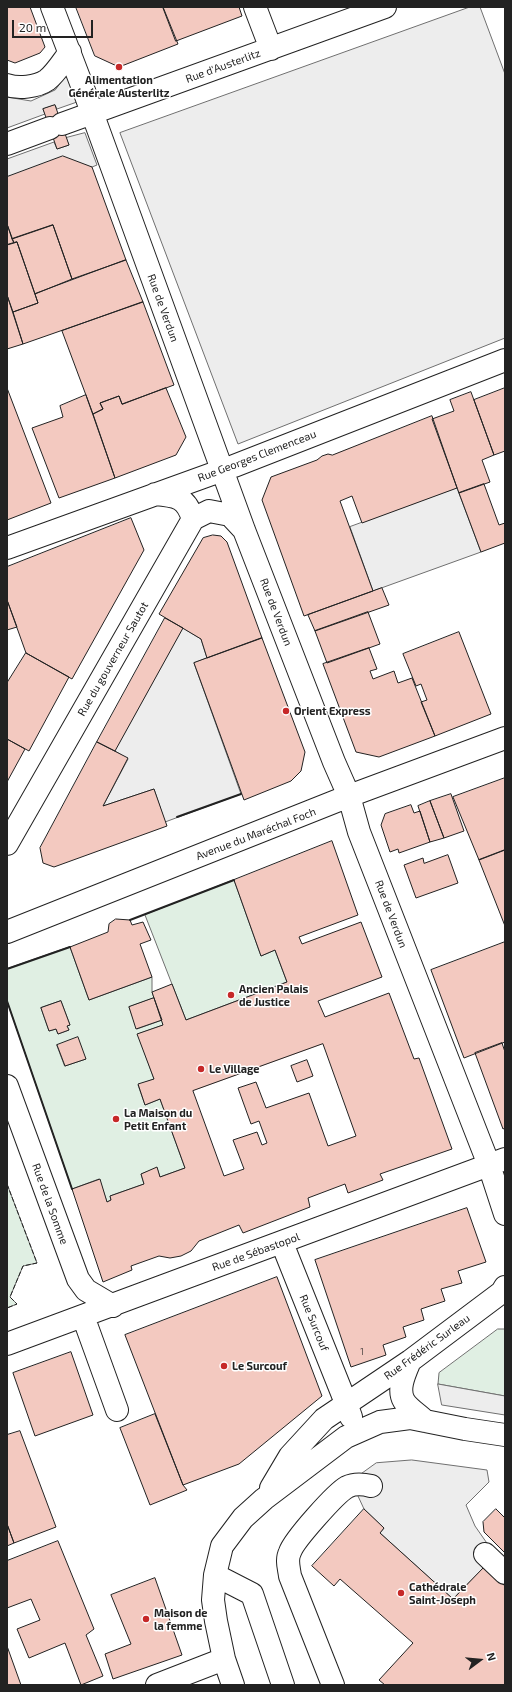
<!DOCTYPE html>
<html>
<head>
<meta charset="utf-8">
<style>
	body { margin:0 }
	#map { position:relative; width:512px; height:1692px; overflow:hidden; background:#fff; font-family:"Exo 2",sans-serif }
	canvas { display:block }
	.frame { position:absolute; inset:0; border:8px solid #222; pointer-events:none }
	.north { position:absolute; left:460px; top:1640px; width:40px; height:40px; -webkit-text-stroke:3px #fff; paint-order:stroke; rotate:74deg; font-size:11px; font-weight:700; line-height:16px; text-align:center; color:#222 }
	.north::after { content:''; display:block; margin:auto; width:14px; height:18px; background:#222; clip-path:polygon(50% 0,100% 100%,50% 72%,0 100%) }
	.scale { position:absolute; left:12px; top:20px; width:81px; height:18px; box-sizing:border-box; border:2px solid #222; border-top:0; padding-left:5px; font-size:12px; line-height:14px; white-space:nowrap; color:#222; -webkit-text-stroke:3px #fff; paint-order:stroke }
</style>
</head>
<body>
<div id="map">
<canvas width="512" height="1692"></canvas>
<div class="frame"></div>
<div class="north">N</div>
<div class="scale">20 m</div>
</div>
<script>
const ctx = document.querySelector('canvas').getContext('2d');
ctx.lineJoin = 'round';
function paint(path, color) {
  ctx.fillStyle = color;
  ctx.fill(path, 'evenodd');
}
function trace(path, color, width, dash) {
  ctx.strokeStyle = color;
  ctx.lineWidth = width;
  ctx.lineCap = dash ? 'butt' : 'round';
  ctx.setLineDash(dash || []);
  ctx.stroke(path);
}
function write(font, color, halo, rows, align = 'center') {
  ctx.font = font + ' "Exo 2",sans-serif';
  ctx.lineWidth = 3;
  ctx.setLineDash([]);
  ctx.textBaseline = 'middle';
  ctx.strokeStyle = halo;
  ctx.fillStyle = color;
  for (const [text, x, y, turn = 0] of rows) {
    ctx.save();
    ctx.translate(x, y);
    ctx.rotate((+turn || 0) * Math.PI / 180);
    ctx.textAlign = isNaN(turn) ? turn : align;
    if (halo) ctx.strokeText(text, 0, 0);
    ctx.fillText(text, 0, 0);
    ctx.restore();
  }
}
const green = new Path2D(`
	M234,880l27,76 14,-6 12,32 -101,38 -41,-105z
	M70,947l19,53 63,-23v15l2,6 -25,9 8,22 25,-9 1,5 -25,9 16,45 -16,6 7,20 15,-6 25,69 -25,9 -3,-9 -16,6 3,10 -34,12 1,4 -4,2 -8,-23 -27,10 -65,-188v-32zM61,1001l9,24 -3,1 2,4 -11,4 -2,-5 -7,2 -8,-23zM57,1045l29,14 -21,7z
	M7,1184l30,79 -14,3 -13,31 7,7 -10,4z
	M498,1329h7v67l-67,-12 1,-11z`);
const parking = new Path2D(`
	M470,7h10l25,67v264l-267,106 -118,-311z
	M67,74l10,28 -20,7 -2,-4 -12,4 2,5 -38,14v-31l24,4 24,-11z
	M85,133l12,32 -5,2 -85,11v-19l47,-17 3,7 12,-4 -3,-7z
	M457,488l24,64 -108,39 -23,-64z
	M183,628l18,11 6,19 -13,5 47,131 -76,28 -11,-33 -51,17 25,-47 -13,-8z
	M438,1384l67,12v19l-63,-10z
	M412,1460l75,10 2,12 -23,23 9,21 16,23 -7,18 -31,32 -73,-66 4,-5 -20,-19 -13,-28 25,-18z`);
const building = new Path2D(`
	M7,7h23l15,40 -5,6 -25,10 -8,-3z
	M76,7h87l15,37 -59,23 -24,-11z
	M163,7h76l3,9 -66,25z
	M55,105l14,40 -12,4 -14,-40z
	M63,156l29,11 34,93 -54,19 -19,-54 -41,14 -5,-15v-47z
	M7,224l7,19 -7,2z
	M53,225l19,54 -37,15 -18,-52 -3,1 -2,-4z
	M17,242l21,61 -25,9 -6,-17v-50z
	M126,260l17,42 -120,42 -10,-32 25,-9 -3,-9z
	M7,295l16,49 -16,5z
	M143,302l31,83 -52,19 -3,-8 -19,7 3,6 -10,5 -31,-83z
	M7,388l44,115 -44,17z
	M166,388l20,49 -10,18 -61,23 -22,-64 10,-5 -3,-6 19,-7 3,8z
	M505,388v63l-11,4 -20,-55z
	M471,392l23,63 -12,5 8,22 -31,11 -27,-74 22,-8 -4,-11z
	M86,395l29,83 -56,20 -27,-70 31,-11 -3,-11z
	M432,416l25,72 -95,35 -10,-27 -12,5 33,90 -69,25 -42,-116 9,-23 46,-17 5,-4 6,-2 4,1z
	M484,484l15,41 6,-2v20l-24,9 -22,-59z
	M131,518l13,32 -72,129 -46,-26 -19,-53v-33z
	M213,535l8,1 6,6 35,96 -55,20 -6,-19 -42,-25 44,-76z
	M382,588l7,17 -74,26 -7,-16z
	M7,600l10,27 -10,3z
	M368,612l12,32 -53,19 -12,-32z
	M165,618l18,10 -68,123 -18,-9z
	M459,632l32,82 -56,22 -14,-34 6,-2 -6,-16 -5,2 -13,-32z
	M262,638l43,114 -4,19 -10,10 -47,19 -50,-137z
	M369,648l8,21 -7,2 3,8 21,-8 4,12 14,-5 23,58 -56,21 -23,-5 -33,-88z
	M26,653l43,24 -40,74 -22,-12v-56z
	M7,739l18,10 -18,33z
	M97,742l31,16 -25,48 51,-17 13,37 -113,41 -11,-4 -3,-15z
	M505,778v72l-26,10 -26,-63z
	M451,794l13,37 -20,7 -14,-37z
	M430,801l14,37 -14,4 -12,-36z
	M411,805l3,8 6,-2 10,31 -31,11 -1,-4 -8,3 -9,-27 4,-11z
	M332,841l26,74 -59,22 3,7 59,-22 21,55 -64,24 7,16 64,-24 25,66 5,-1 33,91 -72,25 3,6 -35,13 -3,-9 -37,14 2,9 -67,26 -4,-8 -40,16 -8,10 -10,5 -11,2 -11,-2 -28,10 1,4 -29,12 -31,-93 28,-10 7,23 4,-2 -1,-4 34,-12 -3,-10 16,-7 3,10 25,-9 -25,-69 -15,6 -7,-21 16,-5 -17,-45 26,-9 -11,-33 20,-8 14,36 101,-38 -12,-32 -14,6 -27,-76zM323,1044l33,92 -28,10 -19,-53 -43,15 -10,-26 -18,6 13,36 8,-3 8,22 -5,2 -5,-13 -24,8 11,29 -20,7 -31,-85z
	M505,850v76l-26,-66z
	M448,855l10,28 -42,15 -12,-33 19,-7 1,5z
	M116,919l14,1 2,5 11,-3 8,18 -11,4 12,33 -63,23 -19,-53 38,-15 1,-8z
	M505,942v100l-41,16 -33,-88z
	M154,998l8,22 -26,9 -7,-22z
	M61,1001l9,24 -3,1 2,4 -11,4 -2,-5 -7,2 -8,-23z
	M78,1037l8,22 -21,7 -8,-21z
	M502,1043l3,9v76l-2,1 -28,-76z
	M307,1060l6,16 -16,6 -6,-16z
	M467,1208l19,54 -28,9 4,12 -21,6 4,12 -24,8 3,11 -21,7 3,10 -23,8 3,10 -35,12 -36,-107z
	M277,1277l45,119 -83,68 -56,21 -58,-150z
	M71,1352l22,63 -58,21 -22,-63z
	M155,1414l28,71 4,5 -37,15 -30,-77z
	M20,1431l36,96 -42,16 -7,-19v-89z
	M364,1509l20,19 -4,5 73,66 31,-32 21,19v99h-120l-6,-5 34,-37 -73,-64 -6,7 -22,-20z
	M496,1509l9,9v35l-21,-21 -1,-10z
	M7,1524l7,19 -7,3z
	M58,1541l36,88 -8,6 17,41 -22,9 -16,-42 -36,15 -12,-29 23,-9 -9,-21 -24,9v-47z
	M155,1578l27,77 -69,24 -8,-25 26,-10 -20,-49z
	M7,1646l14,39h-14z`);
const minor = new Path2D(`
	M52,7l34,89 158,434 90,232 15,34 10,36 130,333 16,49
	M255,7l16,42
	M7,85c11,4 30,2 40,-5 9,-7 16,-19 23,-28
	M62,124l323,-117
	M7,144l43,-16
	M193,519l16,-8 21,4 14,15
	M7,548l227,-82 271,-106
	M7,844l186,-325c-7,-22 -16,-23 -38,-25
	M7,932l342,-136 156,-58
	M7,1086l71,193 8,11 27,16
	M282,1243l64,160 5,14
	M83,1316l34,94
	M7,1344l498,-185
	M410,1361c-5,12 -13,28 -6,40 4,7 15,14 21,20
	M271,1488l19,-32 34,-37 86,-58 92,-69 3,-5
	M485,1554l20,19
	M215,1575l37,19 31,91
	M157,1685l67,-26
	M233,1685l-9,-26 -8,-38 -3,-21 2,-25 7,-29 21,-28 21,-19 82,-62 34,-15 30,-4 55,11 40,6
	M333,1685l-43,-109c-1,-8 -4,-16 0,-24 4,-12 46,-59 57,-65 8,-4 16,-3 24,-1`);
const fence = new Path2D(`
	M7,1184l30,79 -14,3 -13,31 7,7 -10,4`);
const wall = new Path2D(`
	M177,817l64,-23
	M130,920l104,-40
	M7,969l63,-22
	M7,1001l65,188`);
const markers = [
	[119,67,4,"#c62828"],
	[286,711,4,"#c62828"],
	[231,995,4,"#c62828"],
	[201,1069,4,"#c62828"],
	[116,1119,4,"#c62828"],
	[224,1366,4,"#c62828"],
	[401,1593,4,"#c62828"],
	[146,1619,4,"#c62828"]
];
const numberNames = [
	["1",362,1352]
];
const streetNames = [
	["Rue d'Austerlitz",223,66,-20],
	["Rue de Verdun",163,308,70],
	["Rue Georges Clemenceau",257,456,-21],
	["Rue de Verdun",276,612,69],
	["Rue du gouverneur Sautot",113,659,-60],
	["Avenue du Maréchal Foch",256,834,-21],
	["Rue de Verdun",391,914,69],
	["Rue de la Somme",50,1204,70],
	["Rue de Sébastopol",256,1252,-20],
	["Rue Surcouf",314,1323,68],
	["Rue Frédéric Surleau",427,1347,-36]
];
const poiNames = [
	["Alimentation",119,80,"center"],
	["Générale Austerlitz",119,93,"center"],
	["Orient Express",294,711],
	["Ancien Palais",239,989],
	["de Justice",239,1002],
	["Le Village",209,1069],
	["La Maison du",124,1113],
	["Petit Enfant",124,1126],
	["Le Surcouf",232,1366],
	["Cathédrale",409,1587],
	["Saint-Joseph",409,1600],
	["Maison de",154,1613],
	["la femme",154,1626]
];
paint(green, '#e0efe3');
trace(green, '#6f6f6f', 1);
paint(parking, '#ededed');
trace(parking, '#6f6f6f', 1);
paint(building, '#f3c9c0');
trace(building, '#222', 1);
trace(minor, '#222', 24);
trace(minor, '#fff', 22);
trace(fence, '#222', 1, [5, 2]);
trace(wall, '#222', 2);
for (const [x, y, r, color] of markers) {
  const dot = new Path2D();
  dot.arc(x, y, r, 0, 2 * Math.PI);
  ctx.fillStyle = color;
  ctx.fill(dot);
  trace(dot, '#fff', 1.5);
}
write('9px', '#564c4a', null, numberNames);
write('11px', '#222', '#fff', streetNames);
write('bold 11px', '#222', '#fff', poiNames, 'left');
</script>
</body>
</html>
